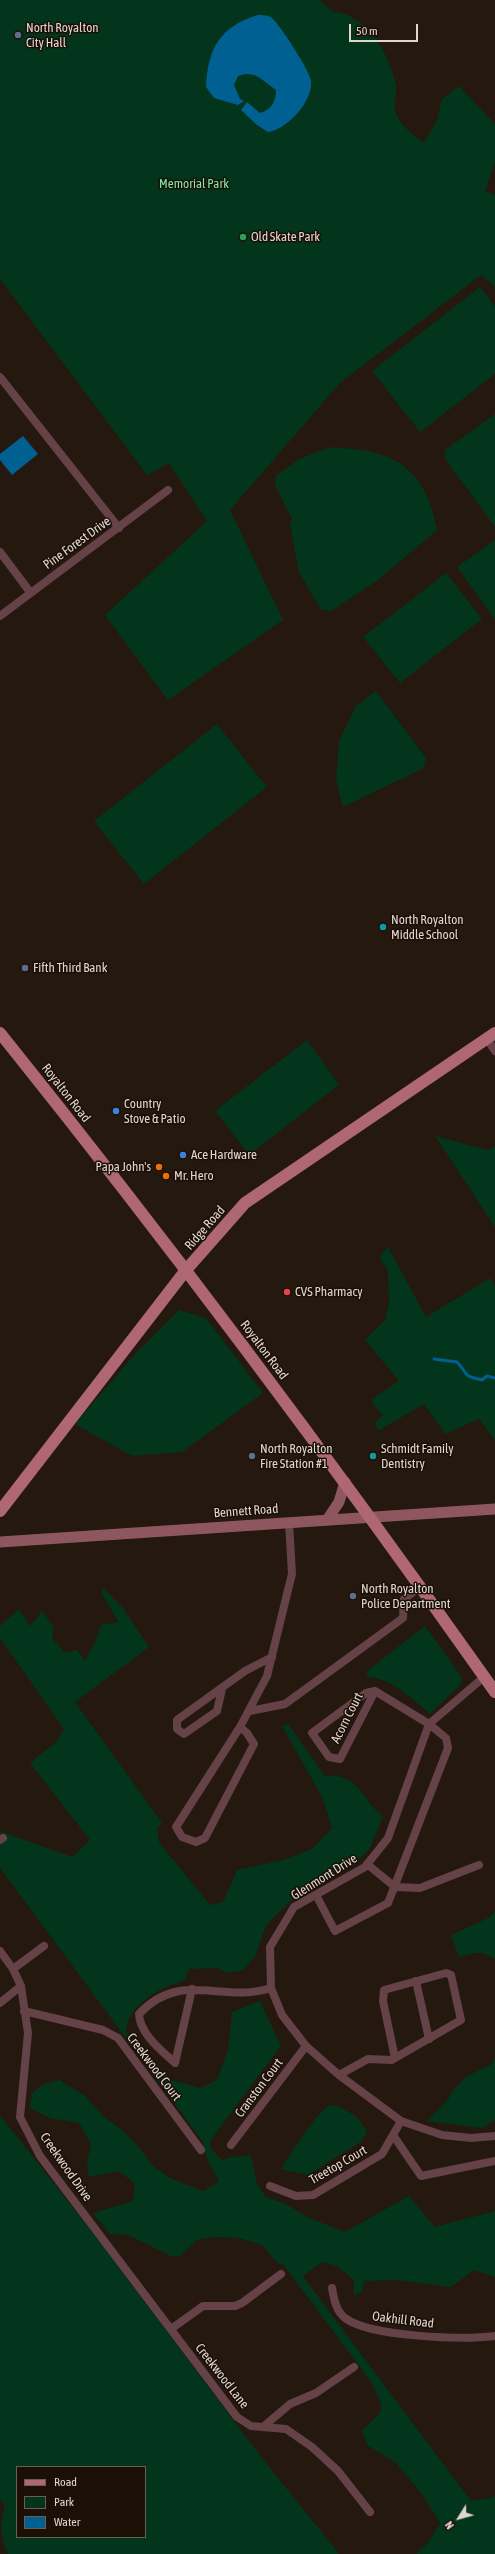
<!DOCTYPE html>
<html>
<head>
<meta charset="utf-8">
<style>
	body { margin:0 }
	#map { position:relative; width:495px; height:2554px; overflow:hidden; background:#25180e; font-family:"Asap Condensed",sans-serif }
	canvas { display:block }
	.legend { position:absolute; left:16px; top:2466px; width:130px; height:72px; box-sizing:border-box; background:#1b0f06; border:1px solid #6a5f57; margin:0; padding:5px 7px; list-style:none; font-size:12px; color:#e0d6d0 }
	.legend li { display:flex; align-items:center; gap:8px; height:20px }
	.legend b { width:20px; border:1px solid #6a5f57 }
	.north { position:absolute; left:439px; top:2498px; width:40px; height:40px; -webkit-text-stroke:3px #1b0f06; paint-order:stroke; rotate:233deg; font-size:11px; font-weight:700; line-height:16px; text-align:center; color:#e0d6d0 }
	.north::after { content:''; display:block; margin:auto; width:14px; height:18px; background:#e0d6d0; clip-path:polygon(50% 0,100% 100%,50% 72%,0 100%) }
	.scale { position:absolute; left:349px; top:24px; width:69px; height:18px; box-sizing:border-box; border:2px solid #e0d6d0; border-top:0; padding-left:5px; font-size:12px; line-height:14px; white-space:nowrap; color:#e0d6d0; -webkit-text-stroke:3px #1b0f06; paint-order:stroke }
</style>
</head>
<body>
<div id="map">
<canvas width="495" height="2554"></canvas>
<ul class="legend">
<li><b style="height:5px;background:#ae6773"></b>Road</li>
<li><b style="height:11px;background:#02351b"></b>Park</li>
<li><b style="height:11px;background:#006091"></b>Water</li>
</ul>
<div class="north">N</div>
<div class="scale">50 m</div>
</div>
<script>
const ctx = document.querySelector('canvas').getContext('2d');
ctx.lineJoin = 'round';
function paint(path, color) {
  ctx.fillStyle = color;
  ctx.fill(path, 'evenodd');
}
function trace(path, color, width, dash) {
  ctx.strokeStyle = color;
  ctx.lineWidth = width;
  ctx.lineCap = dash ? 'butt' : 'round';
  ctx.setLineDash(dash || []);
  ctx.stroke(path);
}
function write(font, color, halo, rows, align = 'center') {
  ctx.font = font + ' "Asap Condensed",sans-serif';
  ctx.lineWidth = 3;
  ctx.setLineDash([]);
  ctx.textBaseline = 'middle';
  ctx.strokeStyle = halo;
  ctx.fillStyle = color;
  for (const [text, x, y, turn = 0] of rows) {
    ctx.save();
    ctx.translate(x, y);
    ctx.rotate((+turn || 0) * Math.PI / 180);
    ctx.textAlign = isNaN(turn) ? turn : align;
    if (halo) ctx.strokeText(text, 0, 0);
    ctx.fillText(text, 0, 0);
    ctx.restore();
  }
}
const green = new Path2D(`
	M0,0h320l13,12c35,2 56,42 63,73 2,8 -3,17 -1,24 2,14 19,27 29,34l13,-23 5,-21 17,-13 36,38v38l-10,29 10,4v92l-14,-12 -141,108 -110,127 53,110 -115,80 -63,-85 102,-94 -38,-58 -22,12 -147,-196z
	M480,287l15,19v68l-75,58 -48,-61z
	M495,414v113l-50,-68v-9z
	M330,447c14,2 29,1 43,5 42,11 56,38 64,78l-59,50 -47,31 -10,-1 -22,-38 -9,-48 2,-5 -17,-34 1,-9 23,-17z
	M495,540v77l-1,1 -37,-51z
	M446,573l36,46 -82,64 -37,-46z
	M376,691l50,67 -2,10 -81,39 -7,-27 3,-39 17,-35z
	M217,724l50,63 -123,97 -50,-63z
	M307,1040l32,45 -90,70 -34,-44z
	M435,1136l53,14 7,-4v81z
	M388,1247l38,70 64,-39 5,7v155l-16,-21 -34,15 -21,-30 -46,27 -3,-9 8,-7 -10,-10 -1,-6 27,-18 -34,-41 20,-20 4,-18 -1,-32 -9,-13z
	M179,1310l27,8 57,75 -81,59 -50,4 -57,-32 60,-70z
	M102,1587l21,21 26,39 -74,55 87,121 -5,5 2,14 51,63 13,-3 14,-32 46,-10 29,-11 20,-21 -10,-31 -40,-71 6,-2 37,52c33,-4 37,24 58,41l-14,33 -14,12 -32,18 -34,22 -23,23 -11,32 -12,13 -15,3 -11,-5 -28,1 -4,11c-24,8 -57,23 -59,52l45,48 30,8 16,-8 11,-31 4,-37 28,-11 21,45 -71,95 1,8 12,12 4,-3 24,-3 6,30 9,12 20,7 21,13 38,15 64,-36 26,31 60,-16v66l-21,-7 -23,17 -55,-7 -32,1 -2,11 -8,3v-15l-17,-14 -15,-4 -19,14 168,225 21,-3 3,-3v59h-79l11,-10 13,-21 -18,-29 -26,-31 -29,-18 -5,-15c26,-23 22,-19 9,-48l-89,-119 -4,1 -16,-19 -23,-7 -23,-1 -19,3 -17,16h-9l-43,-21 -18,-1 -17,-21 40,-12 2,-17 -16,-13 -30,6 -2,-13 4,-20 -12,-21 -29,-5 -20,-10 2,-15 12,-9 16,-4 25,16 19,21 19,14 13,13 17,22 17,12 33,13 16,-9c-6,-14 -15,-24 -16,-40l-203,-274v-37l72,26 18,-17 -60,-77 26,-21 8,-13 -64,-91v-12l19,-17 11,17 12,-15 12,16 -2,11 13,15 12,-3 8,11 10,-19 6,-17 18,-3 -17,-27z
	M425,1626l36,50 1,7 -32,31c-16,-14 -41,-37 -63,-37v-6z
	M495,1911v48c-13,-9 -22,-6 -36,-2l-8,-22 39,-18z
	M495,2057v63l-12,8 -56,-7 20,-20 6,-11 14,-14 25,-12z
	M337,2105l21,13 9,13 -5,10 -54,34 -27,-6c9,-14 34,-55 47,-63 2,-1 7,-1 9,-1z
	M0,2115l96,122 162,216 81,101h-331c-8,-15 -8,-32 -3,-49l-5,-5zM17,2467h128v70h-128z`);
const water = new Path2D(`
	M258,15c5,0 10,0 14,3 8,7 38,53 39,63 2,20 -23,48 -43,51l-11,-7 -16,-15 6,-8 13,11c11,-3 16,-11 16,-23 -13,-9 -21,-21 -38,-14l-4,9 6,14 4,2 -6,4 -24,-7 -8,-11c2,-38 13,-60 52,-72z
	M23,436l15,18 -26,21 -12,-15v-6z`);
const stream = new Path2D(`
	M434,1359l23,3c13,14 4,13 25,18l5,-4 8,2`);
const street = new Path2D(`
	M0,377l119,151
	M0,552l30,40
	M0,616l168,-126
	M487,1039l8,12
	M484,1677l-55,47 -41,114 -23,29 -71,40 -24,40 1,41 11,27 24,31 33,29 62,46 41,14 29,3 24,-2
	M222,1689l-5,22 -33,23 -7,-5v-9l68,-49 27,-14
	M250,1711l35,-7 118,-86 1,-19 17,-13
	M240,1727l7,6 7,11 -49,94 -9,4 -14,-5 -6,-10 64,-100 27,-51 21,-86 4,-16 -3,-52
	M0,1840l3,-2
	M367,1864l28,23 25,1 59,-23
	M316,1895l19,36 53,-28 60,-155 -2,-10 -17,-14 -54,-33 -9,2 -54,40 17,24 11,2 35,-68
	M0,1951l13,18 8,17 7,47 -8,84 20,39 197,261 14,9 35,3 26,18 26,24 32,41
	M13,1969l31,-23
	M416,1981l13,58
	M192,1989l-17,74c-14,-13 -35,-29 -36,-49 42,-45 83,-10 132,-26
	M0,2003l21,-17
	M24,2011l79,19 15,8 83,112
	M339,2075l29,-16 24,1 3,-2 66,-38 -10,-45 -5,-2 -62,17 -1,11 12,57
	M393,2135l28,41 74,-15
	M231,2145l75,-99
	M270,2186l26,10 17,-1 69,-41 19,-33
	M332,2288c2,11 4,23 13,30 25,19 118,22 150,18
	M171,2329l32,-23h32l7,-3 39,-29
	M263,2427l27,-23 26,-11 38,-26`);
const secondary = new Path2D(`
	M327,1520l12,-18 6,-20
	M0,1542l495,-33`);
const primary = new Path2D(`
	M0,1033c172,214 336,434 495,659
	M0,1511l186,-241 59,-67 250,-170`);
const markers = [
	[18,35,4,"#5c6f8a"],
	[243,237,4,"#2e9e5b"],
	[383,927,4,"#0f9aa8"],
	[25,968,4,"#5c6f8a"],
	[116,1111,4,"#3f7fe0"],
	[183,1155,4,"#3f7fe0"],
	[159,1167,4,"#e8710a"],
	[166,1176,4,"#e8710a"],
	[287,1292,4,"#e0444e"],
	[252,1456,4,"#5c6f8a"],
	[373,1456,4,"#0f9aa8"],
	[353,1596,4,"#5c6f8a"]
];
const poiNames = [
	["North Royalton",26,28],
	["City Hall",26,43],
	["Old Skate Park",251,237],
	["North Royalton",391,920],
	["Middle School",391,935],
	["Fifth Third Bank",33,968],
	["Country",124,1104],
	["Stove & Patio",124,1119],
	["Ace Hardware",191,1155],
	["Papa John's",151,1167,"right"],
	["Mr. Hero",174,1176],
	["CVS Pharmacy",295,1292],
	["North Royalton",260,1449],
	["Fire Station #1",260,1464],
	["Schmidt Family",381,1449],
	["Dentistry",381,1464],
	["North Royalton",361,1589],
	["Police Department",361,1604]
];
const parkNames = [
	["Memorial Park",194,184]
];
const streetNames = [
	["Pine Forest Drive",77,543,-36],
	["Royalton Road",66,1093,52],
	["Ridge Road",205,1228,-49],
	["Royalton Road",264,1350,53],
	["Bennett Road",246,1511,-4],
	["Acorn Court",347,1718,-63],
	["Glenmont Drive",324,1877,-32],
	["Creekwood Court",154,2067,53],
	["Cranston Court",259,2088,-53],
	["Treetop Court",338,2165,-30],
	["Creekwood Drive",66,2167,55],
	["Oakhill Road",403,2320,7],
	["Creekwood Lane",222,2376,52]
];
paint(green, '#02351b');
paint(water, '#006091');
trace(stream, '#006091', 3);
trace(street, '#654247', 8);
trace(secondary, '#8e5760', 11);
trace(primary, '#ae6773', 12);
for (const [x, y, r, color] of markers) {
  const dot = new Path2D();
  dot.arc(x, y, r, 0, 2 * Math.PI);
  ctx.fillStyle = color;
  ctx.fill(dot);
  trace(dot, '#1b0f06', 1.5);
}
write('13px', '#e0d6d0', '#1b0f06', poiNames, 'left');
write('13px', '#7feba8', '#1b0f06', parkNames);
write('13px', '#e0d6d0', '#1b0f06', streetNames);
</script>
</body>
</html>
